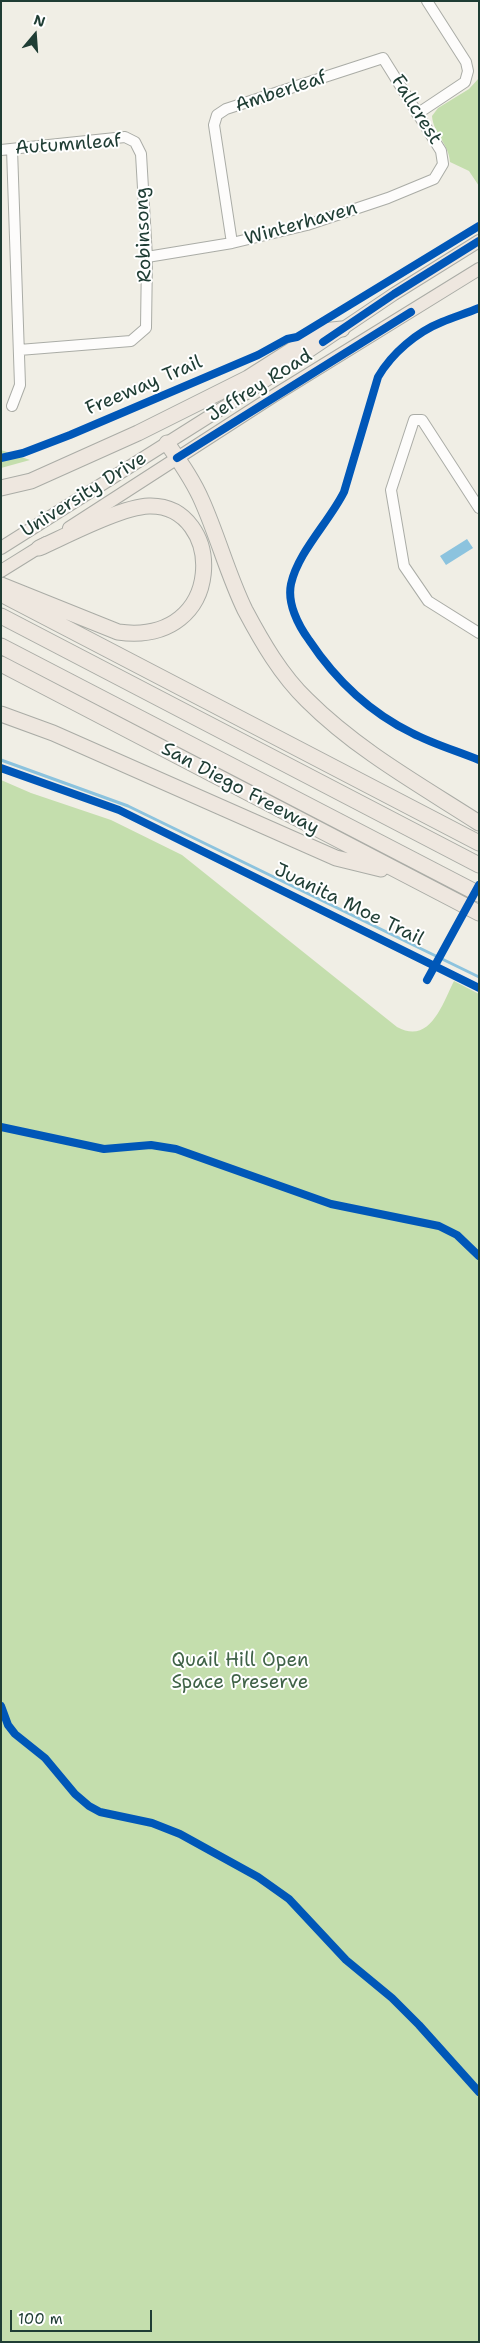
<!DOCTYPE html>
<html>
<head>
<meta charset="utf-8">
<style>
	body { margin:0 }
	#map { position:relative; width:480px; height:2343px; overflow:hidden; background:#f0eee5; font-family:"Shantell Sans",sans-serif }
	canvas { display:block }
	.frame { position:absolute; inset:0; border:2px solid #1f3d34; pointer-events:none }
	.north { position:absolute; left:10px; top:10px; width:50px; height:50px; -webkit-text-stroke:4px #fff; paint-order:stroke; rotate:18deg; font-size:14px; font-weight:700; line-height:20px; text-align:center; color:#1f3d34 }
	.north::after { content:''; display:block; margin:auto; width:18px; height:22px; background:#1f3d34; clip-path:polygon(50% 0,100% 100%,50% 72%,0 100%) }
	.scale { position:absolute; left:10px; top:2310px; width:142px; height:22px; box-sizing:border-box; border:2px solid #1f3d34; border-top:0; padding-left:6px; font-size:15px; line-height:18px; white-space:nowrap; color:#1f3d34; -webkit-text-stroke:4px #fff; paint-order:stroke }
</style>
</head>
<body>
<div id="map">
<canvas width="480" height="2343"></canvas>
<div class="frame"></div>
<div class="north">N</div>
<div class="scale">100 m</div>
</div>
<script>
const ctx = document.querySelector('canvas').getContext('2d');
ctx.lineJoin = 'round';
function paint(path, color) {
  ctx.fillStyle = color;
  ctx.fill(path, 'evenodd');
}
function trace(path, color, width, dash) {
  ctx.strokeStyle = color;
  ctx.lineWidth = width;
  ctx.lineCap = dash ? 'butt' : 'round';
  ctx.setLineDash(dash || []);
  ctx.stroke(path);
}
function write(font, color, halo, rows, align = 'center') {
  ctx.font = font + ' "Shantell Sans",sans-serif';
  ctx.lineWidth = 4;
  ctx.setLineDash([]);
  ctx.textBaseline = 'middle';
  ctx.strokeStyle = halo;
  ctx.fillStyle = color;
  for (const [text, x, y, turn = 0] of rows) {
    ctx.save();
    ctx.translate(x, y);
    ctx.rotate((+turn || 0) * Math.PI / 180);
    ctx.textAlign = isNaN(turn) ? turn : align;
    if (halo) ctx.strokeText(text, 0, 0);
    ctx.fillText(text, 0, 0);
    ctx.restore();
  }
}
const green = new Path2D(`
	M479,78v108l-10,-15 -19,-9c-1,-18 -17,-29 -18,-46l6,-8 31,-19z
	M1,450l29,10 -29,8z
	M1,780l30,13 80,27 71,35 215,172c33,18 45,-22 57,-46l25,13v1348h-478z`);
const water = new Path2D(`
	M467,539l6,9 -27,17 -6,-9z`);
const stream = new Path2D(`
	M1,760l127,46 351,171`);
const minor = new Path2D(`
	M417,114l48,-32 3,-11 -2,-9 -39,-61
	M12,149l8,236 -8,21
	M1,150l124,-13 10,5 6,12 6,103 -1,71 -15,13 -112,9
	M147,257l85,-14 75,-18 81,-27 46,-19 9,-15 -2,-13 -58,-93 -157,51 -9,6 -3,10 18,118
	M479,508l-57,-88h-8l-23,70 13,76 24,35 51,32`);
const major = new Path2D(`
	M69,528l206,-133 204,-126
	M1,548l258,-163 135,-91 85,-53
	M1,571l45,-28`);
const highway = new Path2D(`
	M167,443c13,19 26,37 35,58 16,36 26,74 43,109 17,32 36,65 62,90 50,50 113,85 172,123
	M1,488l30,-7 107,-48 110,-55 74,-47 20,-2
	M1,585l117,47c110,15 107,-128 31,-126 -28,1 -83,30 -110,42
	M1,594l478,249
	M1,616l478,249
	M1,646l478,248
	M1,664l478,249
	M1,714l52,19 283,125 45,11`);
const cycleway = new Path2D(`
	M479,308c-12,5 -25,9 -37,14 -25,10 -50,31 -64,55l-34,115c-15,30 -46,60 -53,92 -4,19 7,41 18,56 26,39 60,72 103,93 21,11 45,18 67,27
	M323,342l71,-48 85,-53
	M1,458l22,-5 47,-18 188,-80 29,-16 10,-2 182,-111
	M177,458l234,-146
	M1,768l118,42 360,178
	M427,980l52,-95
	M1,1127l103,22 47,-4 25,4 155,55 108,22 18,9 22,21
	M1,1706l7,19 7,9 30,24 30,36 14,12 11,6 52,11 28,11 78,43 31,22 57,61 46,38 27,27 60,67`);
const streetNames = [
	["Amberleaf",281,92,-18],
	["Fallcrest",416,110,58],
	["Autumnleaf",68,145,-4],
	["Winterhaven",301,224,-16],
	["Robinsong",144,235,-92],
	["Freeway Trail",144,386,-23],
	["Jeffrey Road",260,386,-32],
	["University Drive",84,495,-32],
	["San Diego Freeway",240,789,28],
	["Juanita Moe Trail",349,905,26]
];
const parkNames = [
	["Quail Hill Open",240,1661],
	["Space Preserve",240,1683]
];
paint(green, '#c4dead');
paint(water, '#8cc3de');
trace(stream, '#8cc3de', 3);
trace(minor, '#aaaca6', 12);
trace(major, '#aaaca6', 14);
trace(highway, '#aaaca6', 17);
trace(minor, '#fdfcfb', 10);
trace(major, '#eee7df', 12);
trace(highway, '#eee7df', 15);
trace(cycleway, '#0057b8', 8);
write('19px', '#1f3d34', '#fff', streetNames);
write('19px', '#3f6247', '#fff', parkNames);
</script>
</body>
</html>
